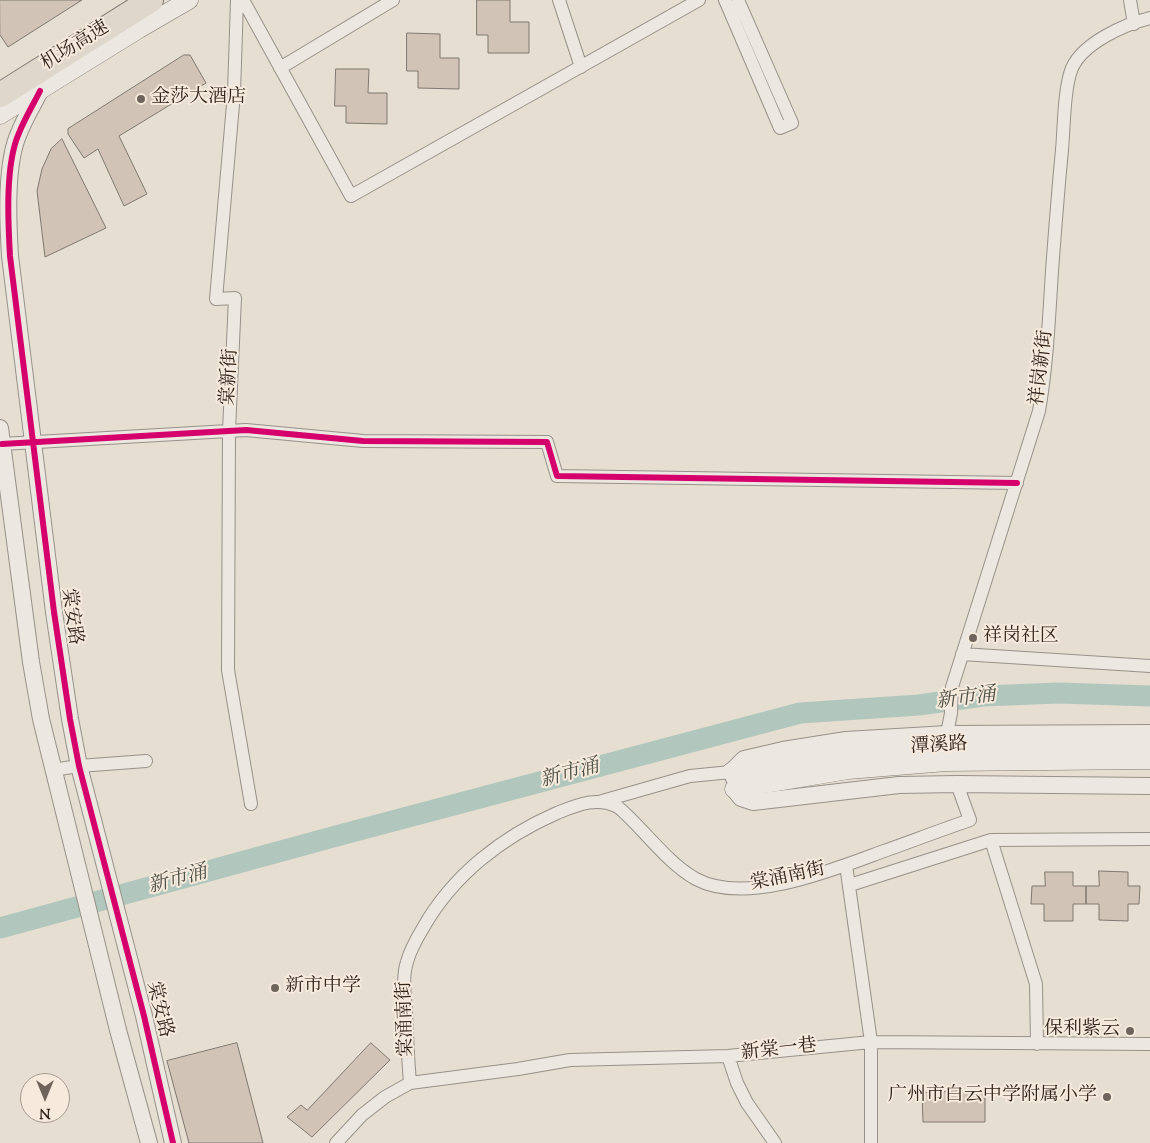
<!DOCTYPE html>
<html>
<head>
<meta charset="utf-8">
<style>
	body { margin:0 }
	#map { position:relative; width:1150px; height:1143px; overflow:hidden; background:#e6ded1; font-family:"Sorts Mill Goudy",serif }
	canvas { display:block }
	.north { position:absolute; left:20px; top:1073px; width:50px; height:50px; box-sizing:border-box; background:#f5eadb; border:1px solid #a69a8e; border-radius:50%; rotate:180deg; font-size:14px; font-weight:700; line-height:20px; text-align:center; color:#2f231b }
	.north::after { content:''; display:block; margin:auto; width:18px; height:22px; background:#6f645b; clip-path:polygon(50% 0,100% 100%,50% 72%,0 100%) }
</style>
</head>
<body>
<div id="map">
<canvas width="1150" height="1143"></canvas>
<div class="north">N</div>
</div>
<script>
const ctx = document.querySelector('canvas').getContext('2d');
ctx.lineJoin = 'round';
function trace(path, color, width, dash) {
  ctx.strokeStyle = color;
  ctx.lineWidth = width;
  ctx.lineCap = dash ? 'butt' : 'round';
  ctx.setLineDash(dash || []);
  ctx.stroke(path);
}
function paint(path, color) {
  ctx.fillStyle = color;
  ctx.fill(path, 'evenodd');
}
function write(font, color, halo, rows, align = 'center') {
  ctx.font = font + ' "Sorts Mill Goudy","Noto Serif SC",serif';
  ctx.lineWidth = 4;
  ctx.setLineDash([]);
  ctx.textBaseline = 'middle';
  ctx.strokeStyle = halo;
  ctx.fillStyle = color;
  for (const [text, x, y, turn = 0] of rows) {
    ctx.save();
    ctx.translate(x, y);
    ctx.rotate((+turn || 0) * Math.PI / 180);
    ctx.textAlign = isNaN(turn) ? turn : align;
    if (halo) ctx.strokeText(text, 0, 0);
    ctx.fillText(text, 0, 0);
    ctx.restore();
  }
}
const river = new Path2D(`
	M0,928l340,-93 460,-122 119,-8 64,-9 76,-3 91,3`);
const building = new Path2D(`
	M0,0h82l-74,47 -8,-12z
	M477,0h33v22h19v31h-41v-18h-11z
	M407,33l33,1v24h19v31l-41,-1v-17h-11z
	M184,55h6l16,28 -87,53 28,58 -23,12 -26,-57 -14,9 -16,-24v-5z
	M336,69h33l-1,24h19v31l-41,-1v-17h-11z
	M62,139l44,89 -61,29 -8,-66 5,-22 9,-20z
	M1099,871l29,1v14h12l-1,18h-11v17l-29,-1v-16h-13v-18h13z
	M1045,872h28v14h13v18h-13v17h-29v-17h-13l1,-18h13z
	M237,1043l26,100h-74l-22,-82z
	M371,1043l19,17 -78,77 -25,-20 14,-12 6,5z
	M985,1090v32h-62l-1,-29z`);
const minor = new Path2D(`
	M237,0l-3,93 -18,206 19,-1 -6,133 -1,239 23,134
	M243,0l108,196 348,-196
	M559,0l22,67
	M725,0l55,128 12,-5 -54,-123
	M1130,0l4,24
	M280,68l113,-68
	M2,444l244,-14 117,11 184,1 10,34 460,7
	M962,654l188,12
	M947,734l4,-21 1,-26 87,-276c8,-46 10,-93 13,-140 3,-40 6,-80 10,-121 2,-22 2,-63 10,-82 11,-25 53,-44 78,-50
	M52,770l27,-4 67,-5
	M602,801l88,-25 41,-4 1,7
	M991,840l45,144 1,60
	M846,865l25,177v101
	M850,885l141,-45 159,-1
	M728,1056l9,27 10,20 28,40
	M410,1083c-2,-24 -3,-48 -4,-72 -1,-16 -4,-34 1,-49 3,-12 10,-24 16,-34 30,-53 79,-91 134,-115 20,-8 40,-17 61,-6 25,21 50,57 78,72 50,27 139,-10 188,-28 28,-10 57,-21 86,-31l-13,-36
	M336,1143l26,-28 23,-18 25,-14 108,-14 52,-9 158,-4 143,-14 279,2`);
const tertiary = new Path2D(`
	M40,91c-7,14 -15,27 -21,42 -14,31 -11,89 -9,123l44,356 16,107 9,47 65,250 29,127
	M0,428l31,234 10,57 77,311 31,113
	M731,772l13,-13 39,-9 63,-10 101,-6 203,-1
	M734,789l7,9 12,4 146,-17 58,-1 193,2`);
const secondary = new Path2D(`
	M0,115l139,-86 50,-29
	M731,772l134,-21 82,-6 203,-1
	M734,789l114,-19 98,-8 204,-2`);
const motorway = new Path2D(`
	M0,95l151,-95`);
const cycleway = new Path2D(`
	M40,91c-7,14 -15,27 -21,42 -14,31 -11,89 -9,123l44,356 16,107 9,47 65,250 29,127
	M2,444l244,-14 117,11 184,1 10,34 460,7`);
const markers = [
	[141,99,5,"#6f645b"],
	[973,638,5,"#6f645b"],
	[275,988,5,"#6f645b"],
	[1130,1031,5,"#6f645b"],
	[1107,1097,5,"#6f645b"]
];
const streetNames = [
	["机场高速",76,47,-32],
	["祥岗新街",1043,368,-83],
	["棠新街",231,377,-87],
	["棠安路",70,617,82],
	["潭溪路",939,747,-3],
	["棠涌南街",788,878,-12],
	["棠安路",158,1010,76],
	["棠涌南街",407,1019,-92],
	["新棠一巷",779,1051,-6]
];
const poiNames = [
	["金莎大酒店",151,99],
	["祥岗社区",983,638],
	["新市中学",285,988],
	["保利紫云",1120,1031,"right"],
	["广州市白云中学附属小学",1097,1097,"right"]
];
const waterNames = [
	["新市涌",966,700,-7],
	["新市涌",570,775,-15],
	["新市涌",178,881,-15]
];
trace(river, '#b1c7bd', 21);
paint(building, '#d1c4b7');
trace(building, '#7e7871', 1);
trace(minor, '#979189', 14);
trace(tertiary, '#979189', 18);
trace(secondary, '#7e7871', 19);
trace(motorway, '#7e7871', 26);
trace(minor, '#ece7e0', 12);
trace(tertiary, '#ece7e0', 16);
trace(secondary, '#ece7e0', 18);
trace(motorway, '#dfd7cb', 24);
trace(cycleway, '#d6006c', 6);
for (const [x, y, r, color] of markers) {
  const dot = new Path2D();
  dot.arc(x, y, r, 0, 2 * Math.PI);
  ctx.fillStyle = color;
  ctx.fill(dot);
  trace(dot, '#f5eadb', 2);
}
write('19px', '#2f231b', '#f5eadb', streetNames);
write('19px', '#2f231b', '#f5eadb', poiNames, 'left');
write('italic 20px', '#4f5149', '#f5eadb', waterNames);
</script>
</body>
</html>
